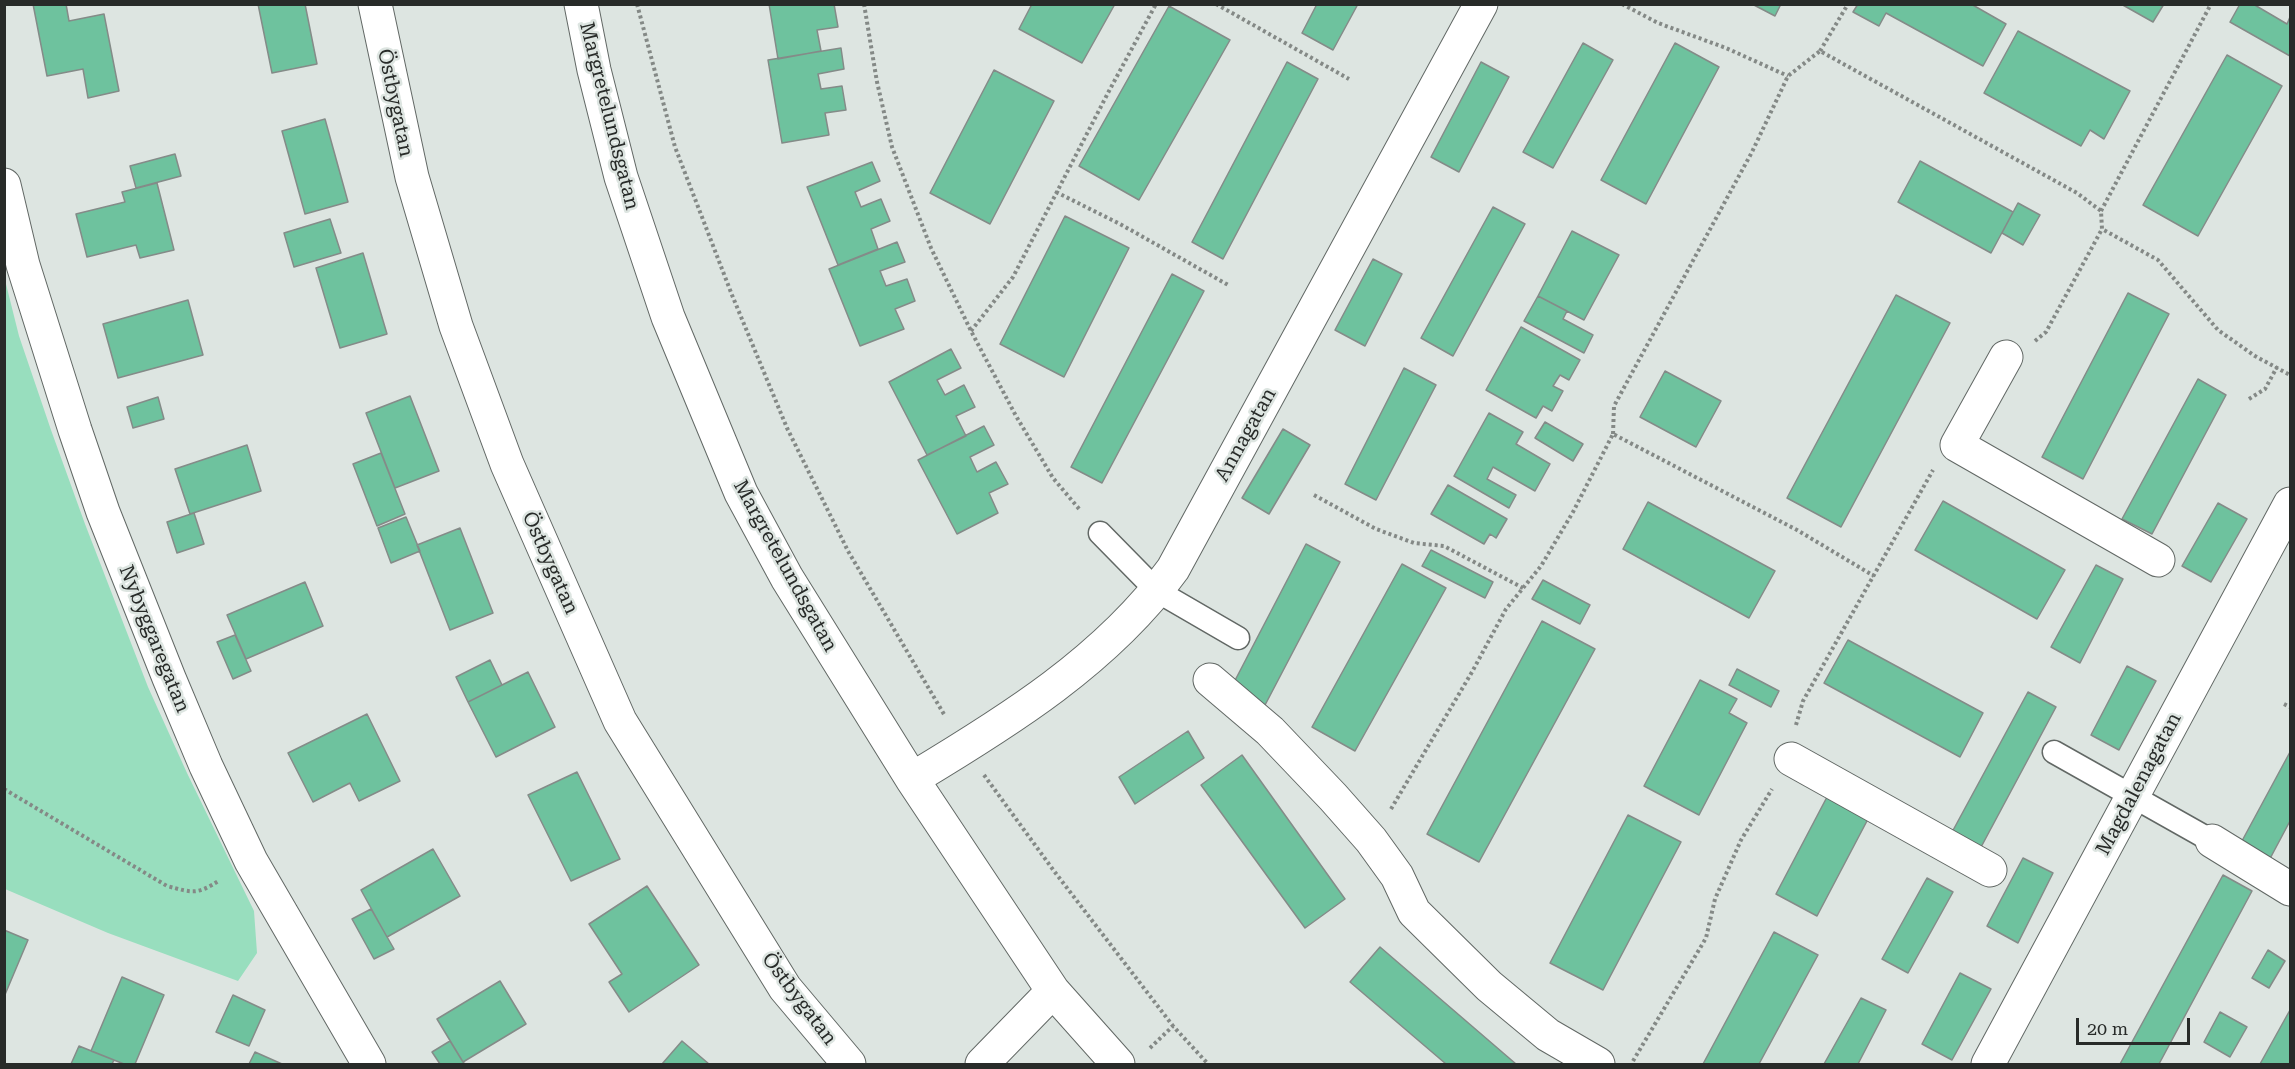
<!DOCTYPE html>
<html>
<head>
<meta charset="utf-8">
<style>
	body { margin:0 }
	#map { position:relative; width:2295px; height:1069px; overflow:hidden; background:#dde5e1; font-family:"Roboto Serif",serif }
	canvas { display:block }
	.frame { position:absolute; inset:0; border:6px solid #282b29; pointer-events:none }
	.scale { position:absolute; left:2076px; top:1018px; width:114px; height:27px; box-sizing:border-box; border:3px solid #282b29; border-top:0; padding-left:8px; font-size:18px; line-height:21px; white-space:nowrap; color:#282b29; -webkit-text-stroke:4px #dde5e1; paint-order:stroke }
</style>
</head>
<body>
<div id="map">
<canvas width="2295" height="1069"></canvas>
<div class="frame"></div>
<div class="scale">20 m</div>
</div>
<script>
const ctx = document.querySelector('canvas').getContext('2d');
ctx.lineJoin = 'round';
function paint(path, color) {
  ctx.fillStyle = color;
  ctx.fill(path, 'evenodd');
}
function trace(path, color, width, dash) {
  ctx.strokeStyle = color;
  ctx.lineWidth = width;
  ctx.lineCap = dash ? 'butt' : 'round';
  ctx.setLineDash(dash || []);
  ctx.stroke(path);
}
function write(font, color, halo, rows, align = 'center') {
  ctx.font = font + ' "Roboto Serif",serif';
  ctx.lineWidth = 5;
  ctx.setLineDash([]);
  ctx.textBaseline = 'middle';
  ctx.strokeStyle = halo;
  ctx.fillStyle = color;
  for (const [text, x, y, turn = 0] of rows) {
    ctx.save();
    ctx.translate(x, y);
    ctx.rotate((+turn || 0) * Math.PI / 180);
    ctx.textAlign = isNaN(turn) ? turn : align;
    if (halo) ctx.strokeText(text, 0, 0);
    ctx.fillText(text, 0, 0);
    ctx.restore();
  }
}
const green = new Path2D(`
	M5,280l14,56 32,94 34,94 63,163 39,86 67,138 3,42 -19,28 -130,-48 -103,-44z`);
const building = new Path2D(`
	M33,4h33l3,17 35,-7 15,77 -31,7 -5,-29 -36,7z
	M258,4h47l12,60 -45,9z
	M769,4h65l4,23 -21,3 4,21 -43,8z
	M1032,4h83l-33,59 -63,-34z
	M1317,4h41l-25,46 -31,-17z
	M1752,4h29l-6,12z
	M1858,4h113l35,20 -23,42 -97,-53 -7,13 -26,-14z
	M2121,4h43l-11,18z
	M2240,4h13l34,20 3,-7v39l-60,-34z
	M1169,6l61,34 -91,160 -60,-34z
	M2018,31l112,60 -26,48 -14,-9 -9,16 -97,-53z
	M1583,43l30,17 -60,108 -30,-16z
	M1675,43l44,24 -73,137 -45,-24z
	M841,48l3,21 -26,5 3,15 21,-3 4,24 -21,3 4,22 -47,8 -14,-83z
	M2227,55l55,31 -84,150 -55,-31z
	M1287,62l31,17 -95,180 -31,-17z
	M1481,62l28,15 -50,95 -28,-15z
	M994,70l60,31 -64,123 -60,-31z
	M325,119l23,83 -43,12 -23,-83z
	M175,154l6,22 -45,12 -6,-22z
	M1920,161l93,51 -22,41 -93,-51z
	M872,162l8,19 -25,11 6,15 20,-8 9,22 -19,8 7,20 -40,16 -31,-78z
	M157,183l17,67 -34,8 -4,-13 -49,12 -11,-43 49,-12 -3,-10z
	M2018,203l22,12 -17,30 -21,-12z
	M1493,207l32,17 -72,132 -32,-18z
	M1065,216l64,32 -65,129 -64,-33z
	M330,219l11,34 -47,14 -10,-34z
	M1572,231l47,24 -35,65 -46,-24z
	M897,242l8,20 -25,9 6,15 21,-7 8,22 -20,8 9,20 -44,17 -31,-77z
	M363,253l24,81 -47,14 -24,-80z
	M1373,259l29,15 -37,72 -30,-16z
	M1172,274l32,17 -102,192 -31,-16z
	M2128,293l41,21 -86,165 -41,-22z
	M1896,295l54,28 -109,204 -54,-29z
	M1538,296l29,15 -4,8 30,16 -9,18 -60,-32z
	M188,300l15,55 -85,23 -15,-54z
	M1521,327l59,33 -11,20 -9,-5 -7,11 10,5 -11,20 -9,-5 -7,12 -50,-28z
	M951,349l10,19 -24,12 8,15 19,-10 11,22 -19,9 10,20 -39,19 -38,-73z
	M1404,368l32,17 -60,115 -31,-16z
	M1665,371l56,30 -25,46 -56,-30z
	M2198,379l28,16 -74,139 -30,-15z
	M410,396l29,75 -44,17 -29,-75z
	M158,397l6,22 -31,9 -6,-21z
	M1489,413l34,19 -7,12 34,20 -15,27 -42,-24 -6,12 29,16 -7,13 -55,-32z
	M1545,422l38,22 -10,17 -38,-23z
	M984,426l10,19 -24,12 7,15 19,-10 12,22 -19,9 9,20 -41,21 -39,-74z
	M1283,429l27,16 -41,69 -27,-16z
	M247,445l14,46 -71,23 -15,-45z
	M381,453l24,61 -28,12 -24,-62z
	M1448,485l59,34 -11,19 -6,-4 -6,10 -53,-30z
	M1943,501l122,69 -28,49 -122,-69z
	M1648,502l127,69 -26,47 -126,-69z
	M2218,503l29,16 -36,63 -29,-16z
	M194,513l10,31 -27,9 -10,-31z
	M406,517l14,34 -29,12 -13,-35z
	M460,528l33,85 -43,17 -33,-85z
	M1306,544l34,18 -76,145 -34,-17z
	M1431,550l62,32 -8,16 -63,-32z
	M1402,564l44,24 -91,163 -43,-24z
	M2096,565l27,14 -43,84 -29,-16z
	M1543,580l47,25 -10,19 -48,-25z
	M305,582l18,44 -77,33 -19,-44z
	M1542,621l53,28 -116,213 -52,-28z
	M235,635l16,36 -18,8 -16,-37z
	M1848,640l135,73 -23,44 -136,-74z
	M490,660l12,25 -34,17 -12,-25z
	M2127,666l29,15 -37,69 -28,-15z
	M1737,669l42,22 -8,16 -42,-22z
	M528,672l27,55 -59,30 -28,-55z
	M1700,680l37,19 -8,14 18,10 -48,92 -55,-29z
	M2028,692l28,15 -76,142 -29,-15z
	M367,714l33,67 -41,20 -9,-18 -37,19 -25,-49z
	M1188,731l16,27 -69,46 -16,-27z
	M2290,752v69l-25,47 -29,-16z
	M1242,755l103,144 -40,29 -104,-143z
	M577,772l43,87 -49,22 -43,-86z
	M1827,797l41,22 -51,97 -41,-22z
	M1628,815l53,27 -78,148 -53,-27z
	M433,849l27,47 -73,41 -26,-47z
	M2023,858l30,15 -35,70 -31,-17z
	M2223,875l29,16 -93,173h-39z
	M1927,878l26,14 -45,81 -26,-14z
	M647,886l52,79 -70,47 -20,-30 13,-8 -33,-50z
	M371,909l23,40 -20,10 -22,-40z
	M4,930l24,10 -24,57z
	M1774,932l44,23 -59,109h-56z
	M1380,947l136,117h-70l-96,-82z
	M2268,950l17,11 -16,27 -17,-10z
	M1960,973l31,16 -39,71 -30,-16z
	M122,977l42,18 -29,69h-11l-33,-13z
	M500,981l26,43 -63,38 -26,-43z
	M233,995l32,15 -16,36 -33,-14z
	M1861,998l25,12 -28,54h-34z
	M2290,1010v54h-30z
	M2220,1012l27,15 -17,30 -26,-15z
	M450,1041l13,21 2,2h-25l-8,-12z
	M682,1041l27,23h-47z
	M79,1046l35,14 -2,4h-41z
	M255,1052l27,12h-33z`);
const path = new Path2D(`
	M637,4l38,143 57,148 55,133 61,123 97,165
	M864,4l13,78 15,65 39,101 40,83 45,85 37,62 27,32
	M1216,4l133,75
	M1622,4l36,19 68,25 62,28
	M1820,51l28,-47
	M1056,192l64,32 110,62
	M2101,211l110,-207
	M971,331l42,-54 96,-186 47,-87
	M2035,341l11,-9 56,-103
	M2249,399l16,-10 12,-22
	M1613,434l1,-28 138,-254 36,-76 32,-25 257,142 24,18 1,18 56,31 60,70 37,26 35,19
	M1314,495l62,34 38,14 30,3 79,42
	M2284,704l6,3
	M1796,725l7,-24 130,-231
	M984,775l70,96 119,155
	M4,789l163,97c26,7 30,9 53,-6
	M1391,809l81,-137 34,-63 35,-43 32,-54 40,-78 184,96 77,46
	M1150,1048l23,-22 35,38
	M1633,1061l73,-123 9,-39 26,-59 31,-51`);
const service = new Path2D(`
	M1100,533l57,58 81,47
	M2054,752l158,89`);
const minor = new Path2D(`
	M375,4l37,173 44,149 51,138 113,257 165,267 64,76
	M581,4l13,66 27,107 47,140 73,176 46,85 125,201 141,212 65,73
	M4,185l19,80 52,165 28,82 66,166 37,88 45,95 118,203
	M2006,357l-49,88 201,115
	M1210,680l60,51 63,66 38,43 26,36 17,36 75,74 59,49 50,29
	M1791,759l199,111
	M912,779c95,-57 195,-119 261,-210l308,-565
	M2212,841l78,48
	M982,1064l71,-73
	M1988,1064l302,-560`);
const streetNames = [
	["Östbygatan",395,103,78],
	["Margretelundsgatan",609,116,76],
	["Annagatan",1246,435,-61],
	["Östbygatan",550,563,66],
	["Margretelundsgatan",785,566,61],
	["Nybyggaregatan",154,639,68],
	["Magdalenagatan",2139,784,-62],
	["Östbygatan",799,999,53]
];
paint(green, '#98debe');
paint(building, '#6ec29e');
trace(building, '#848b88', 1.5);
trace(service, '#626865', 25);
trace(minor, '#626865', 35);
trace(path, '#848986', 4, [3, 3]);
trace(service, '#fff', 22);
trace(minor, '#fff', 33);
write('20px', '#282b29', '#dde5e1', streetNames);
</script>
</body>
</html>
